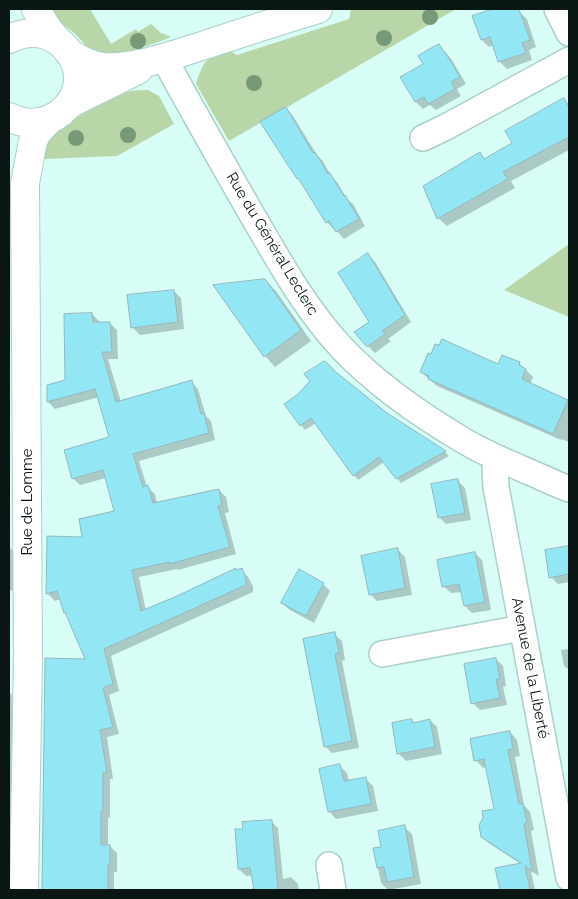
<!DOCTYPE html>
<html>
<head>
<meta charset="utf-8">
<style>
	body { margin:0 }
	#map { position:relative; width:578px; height:899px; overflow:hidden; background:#d8fdf7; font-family:Raleway,sans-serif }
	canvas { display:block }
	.frame { position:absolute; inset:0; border:10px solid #091614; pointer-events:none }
</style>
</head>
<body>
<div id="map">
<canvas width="578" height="899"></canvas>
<div class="frame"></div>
</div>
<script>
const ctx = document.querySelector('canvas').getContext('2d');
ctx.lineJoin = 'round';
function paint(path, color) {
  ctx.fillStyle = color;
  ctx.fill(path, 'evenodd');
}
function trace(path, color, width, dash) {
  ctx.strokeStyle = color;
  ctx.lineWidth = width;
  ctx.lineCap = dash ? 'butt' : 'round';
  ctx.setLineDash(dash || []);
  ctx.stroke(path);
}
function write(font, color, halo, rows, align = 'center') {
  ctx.font = font + ' Raleway,sans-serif';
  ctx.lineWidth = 5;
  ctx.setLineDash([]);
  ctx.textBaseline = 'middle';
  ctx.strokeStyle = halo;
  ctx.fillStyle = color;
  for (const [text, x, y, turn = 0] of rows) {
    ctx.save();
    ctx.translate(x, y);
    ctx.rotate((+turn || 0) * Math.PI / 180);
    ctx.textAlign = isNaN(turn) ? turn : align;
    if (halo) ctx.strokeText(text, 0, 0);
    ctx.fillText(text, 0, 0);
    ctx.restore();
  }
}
const green = new Path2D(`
	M49,9h41l21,35 25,-15 2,3 13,-8 10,9 10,4c-20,8 -55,22 -76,14 -9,-3 -14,-12 -21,-18 -4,-3 -8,-6 -12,-9 -5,-4 -9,-10 -13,-15z
	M356,9h100l-227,132 -33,-57c7,-22 9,-25 31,-35l10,6 112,-36 2,-9z
	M148,90l11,6 15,28 -57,32 -73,3c1,-5 0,-12 2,-16 6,-16 69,-48 86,-52 5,-1 11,-1 16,-1z
	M569,244v73l-65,-27z`);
const shadow = new Path2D(`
	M497,9h16l3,3h3l8,7 9,28 -7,3 3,10 -25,9 -8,-8 -5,-16 -5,2 -7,-7 -8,-23z
	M439,45l13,15 14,24 -9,5 4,7 -25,14 -6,-5 -7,4 -7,-7 -14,-25 23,-13z
	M564,100l5,5v45l-58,31 4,7 -68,38 -9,-8 42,-64 5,5 29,-15z
	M286,108l7,8 24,39 5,5 10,17 5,5 10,17 6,5 12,22 -21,13 -9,-10h-1l-7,-7 -24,-39 -5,-5z
	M368,255l7,7 36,60 -23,17 3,2 -16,12 -7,-7 3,-24z
	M265,280l11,11 35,50 -36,26 -10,-11z
	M174,291l7,7 3,31 -44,6 -7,-7z
	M92,314l7,7v2h11l7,7 1,29h-10l13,43 70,-20 7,7 8,27 5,5 4,19 -76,21 8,26 8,7 2,9 62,-13 7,7 3,15 -4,1 11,41 -58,16 -1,-1 -38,8 7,34 95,-41 7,7 5,9v6l-142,64 8,35 -10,4 10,39 -12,3 6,42h-3v38l-2,1v28h2l7,7v19h-3v18h-71l3,-231 41,1 -20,-46 -2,-2 -4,-13 -6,2 -7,-7 1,-57 35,1 32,-26 -10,-34 -26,7 -7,-7 37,-40 -11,-41 -44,12 -7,-7v-16l18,-5z
	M519,363l14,14 -3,7 39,18v40l-8,-3v1l-124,-54 -16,-14z
	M336,374l50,40 59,38 4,4 -48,27 -17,-21 -26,18 -4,-5 -38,-52 -11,7 -4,-5z
	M458,481l7,7 6,32 -25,4 -7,-7z
	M9,546l4,5v39l-3,1v102l2,2 -1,195h-2z
	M569,547v35l-11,2 -7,-7 -4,-26z
	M398,550l7,7 7,38 -35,6 -7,-7z
	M475,553l7,7 9,50 -19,3 -7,-7 -3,-14 -11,1 -8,-7z
	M323,584l7,7 -16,32 -24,-13 -8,-7z
	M334,634l8,7 3,19 -3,1 17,87 -27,5 -7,-7z
	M569,649v20h-1l-4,-3 -3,-16z
	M496,659l7,7 3,20 -3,1 4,18 -27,5 -7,-7z
	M412,720l3,4 15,-4 7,7 5,27 -36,7 -7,-7z
	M510,732l7,8 3,16 -5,1 9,48 6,7 4,18 -3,1 8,45 -8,-5 4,19h-34l-4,-21 24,-5 -31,-20 -7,-7 12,-27 -8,-43 -4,1 -7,-8z
	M340,766l7,7 2,8 16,-3 8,8 5,25 -42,8 -7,-8z
	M271,821l7,7 5,51 8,-2 7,7 1,6h-48l11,-15 -16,1 -7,-7 5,-39z
	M404,827l8,7 9,50 -33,6 -7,-7 -7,-34 8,-1z`);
const building = new Path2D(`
	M493,9h26l11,31 -8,3 4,10 -28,9 -8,-25 -9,3 -9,-24z
	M439,44l5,8h1l15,25 -9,5 4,7 -27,15 -4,-7 -9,5 -15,-25 23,-13 -5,-8z
	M564,98l5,9v30l-66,35 5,7 -71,40 -14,-33 57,-34 4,7 28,-16 -7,-12z
	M286,107l27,46 2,-1 13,22 2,-1 14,23 1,-1 14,24 -23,13 -7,-11 -3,2 -28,-45 -1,1 -37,-57z
	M368,253l37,62 -23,16 3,3 -18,13 -13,-15 15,-10 -31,-49z
	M265,279l36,51 -37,27 -51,-72z
	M174,290l4,32 -47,6 -4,-33z
	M92,313l1,9h17l2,30h-10l14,50 76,-22 9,34 3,-1 5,20 -76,21 10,33 5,-2 5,18 66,-14 3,16 -4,1 12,41 -60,17v-2l-38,8 9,41 36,-15 59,-28v2l6,-2 4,10v7l-142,64 9,35 -10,4 10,39 -13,3 7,42 -4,1v38h-2v34h9v20h-2v25h-66l3,-232 40,1 -20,-47 -1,1 -7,-22 -11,3 1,-58 35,1 -3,-18 35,-8 -11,-41 -31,9 -8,-29 45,-13 -14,-48 -48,13v-17l18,-5 -1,-66z
	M442,339l56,25 4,-9 18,7 -1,3 7,4 -4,10 46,21 -15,34 -125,-55 1,-3 -9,-4 8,-19 3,1 4,-10 4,1z
	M325,361l11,11 51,41 59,38 -50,28 -17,-22 -26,19 -42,-58 -11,8 -16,-22 14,-10 12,-13 -6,-7z
	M458,479l7,34 -27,5 -7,-34z
	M569,546v28l-20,4 -4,-28z
	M398,548l7,40 -36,7 -8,-39z
	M475,552l10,50 -21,4 -5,-22 -17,3 -5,-27z
	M299,569l25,14 -18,33 -25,-13z
	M335,632l4,21 -4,1 17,87 -28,6 -21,-108z
	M496,658l4,21h-4l4,19 -29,6 -7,-40z
	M412,719l1,4 17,-4 5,28 -38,7 -5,-31z
	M510,731l3,18 -5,1 11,54 4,-1 4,20 -3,1 8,47 -7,-5 5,24h-30l-5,-22 26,-5 -40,-26 -2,-12 4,-7 -1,-7 12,-2 -10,-50 -10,2 -4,-22z
	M340,764l4,17 22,-4 5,27 -43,8 -9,-43z
	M272,820l6,70h-24l-4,-22 -12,1 -3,-40h8l-1,-7z
	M405,825l9,52 -27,5 -3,-15 -7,1 -4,-20 8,-1 -3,-16z`);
const street = new Path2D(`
	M557,9l12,24
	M164,58c28,52 58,104 87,155 27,46 53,94 89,133 36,39 80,69 126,96 17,10 36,18 54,26 17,7 33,15 49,21
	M423,138l23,-11 123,-67
	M498,458l-3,10 1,19 73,391
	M382,654l140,-26
	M329,865l4,25`);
const secondary = new Path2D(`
	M36,9l11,19 10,12
	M9,39c12,-6 24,-8 37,-4 10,3 16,8 22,16 31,38 -15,89 -59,66
	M71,54c10,6 20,12 32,13 34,2 73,-13 105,-23 36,-12 73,-24 110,-35
	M69,104l69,-34
	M24,890l4,-234 -3,-473 8,-42 5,-10 11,-11`);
const trees = [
	[430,17],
	[384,38],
	[138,41],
	[254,83],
	[128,135],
	[76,138]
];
const streetNames = [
	["Rue du Général Leclerc",272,244,59],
	["Rue de Lomme",27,502,-90],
	["Avenue de la Liberté",530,668,79]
];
paint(green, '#b8d6a7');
paint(shadow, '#0003');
paint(building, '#93e6f4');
trace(building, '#93b7bd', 1);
trace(street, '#abcfc9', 28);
trace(secondary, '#abcfc9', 30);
trace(street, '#fff', 25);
trace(secondary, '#fff', 28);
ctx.fillStyle = '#797';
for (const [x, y] of trees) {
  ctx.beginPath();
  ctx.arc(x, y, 8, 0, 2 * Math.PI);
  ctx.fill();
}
write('15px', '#091614', '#fff', streetNames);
</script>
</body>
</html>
